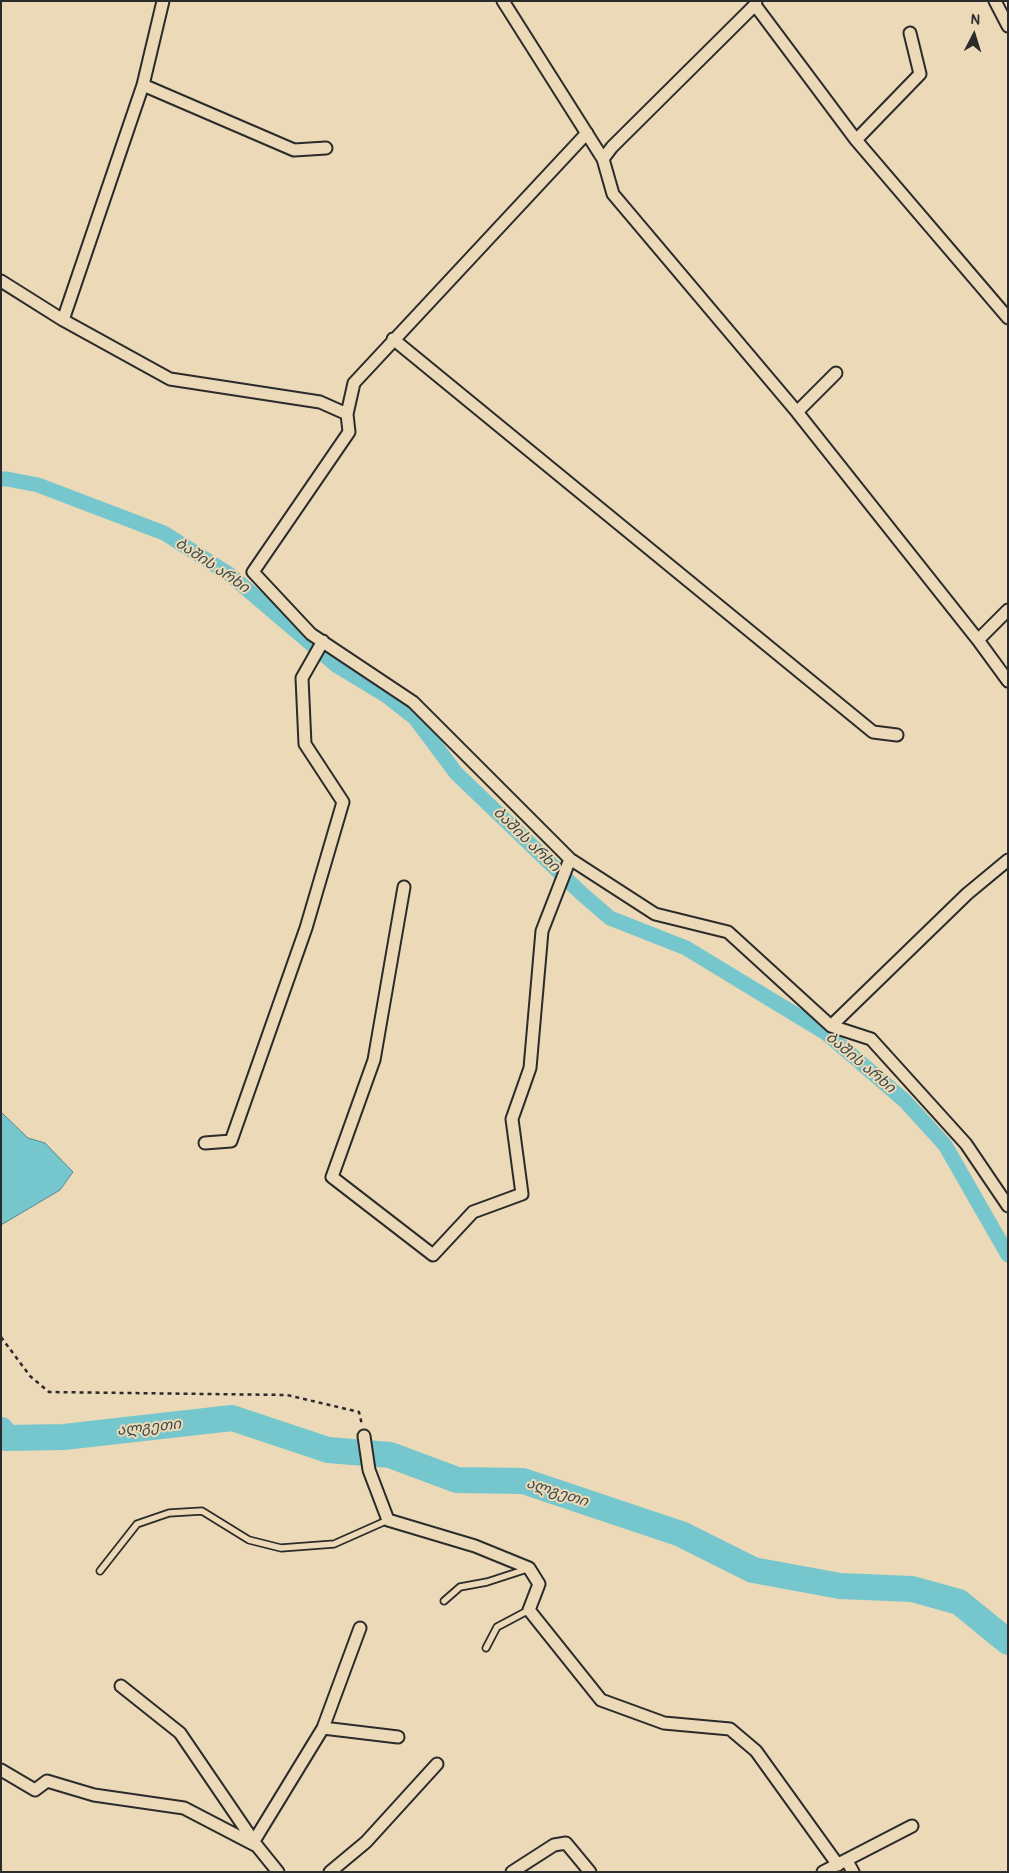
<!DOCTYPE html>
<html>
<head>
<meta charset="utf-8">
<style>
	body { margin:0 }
	#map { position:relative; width:1009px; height:1873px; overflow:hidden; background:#ecd9b7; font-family:Pangolin,sans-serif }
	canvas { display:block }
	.frame { position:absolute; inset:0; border:2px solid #2b2b2b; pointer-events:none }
	.north { position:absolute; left:949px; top:10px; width:50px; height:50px; -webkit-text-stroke:4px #ecd9b7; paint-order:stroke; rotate:5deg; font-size:14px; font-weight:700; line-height:20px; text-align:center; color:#2b2b2b }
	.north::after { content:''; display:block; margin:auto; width:18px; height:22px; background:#2b2b2b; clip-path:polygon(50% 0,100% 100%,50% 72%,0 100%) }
</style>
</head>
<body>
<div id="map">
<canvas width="1009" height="1873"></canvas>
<div class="frame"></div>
<div class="north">N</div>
</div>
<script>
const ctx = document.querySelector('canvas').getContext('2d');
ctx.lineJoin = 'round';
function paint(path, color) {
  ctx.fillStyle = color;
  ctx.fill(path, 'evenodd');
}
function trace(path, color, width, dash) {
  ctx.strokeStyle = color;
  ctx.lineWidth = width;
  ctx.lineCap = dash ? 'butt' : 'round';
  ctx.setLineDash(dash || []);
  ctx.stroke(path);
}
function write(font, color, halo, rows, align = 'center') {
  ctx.font = font + ' Pangolin,"Noto Sans Georgian",sans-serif';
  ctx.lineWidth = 4;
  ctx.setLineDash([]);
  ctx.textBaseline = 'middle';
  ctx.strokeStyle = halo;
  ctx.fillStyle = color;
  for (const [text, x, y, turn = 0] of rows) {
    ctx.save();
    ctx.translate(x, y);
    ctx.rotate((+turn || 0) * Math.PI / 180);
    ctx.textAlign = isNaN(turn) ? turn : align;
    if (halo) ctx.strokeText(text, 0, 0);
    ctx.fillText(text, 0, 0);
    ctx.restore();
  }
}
const water = new Path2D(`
	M1,1112l27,26 17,5 28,29 -13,18 -59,35z`);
const canal = new Path2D(`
	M1,479h6l31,6 126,48 65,41 107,91 51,31 28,22 41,55 125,120 29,25 76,30 140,85 79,68 40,44 63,110`);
const river = new Path2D(`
	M1,1430l5,8 58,-1 168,-19 96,32 62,5 67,25 66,1 158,53 72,36 87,16 72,3 47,13 49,40`);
const path = new Path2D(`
	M1,1337l29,39 19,16 238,3 72,17 3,13`);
const lane = new Path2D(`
	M100,1571l37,-47 32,-11 33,-2 47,29 32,8 53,-4 54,-24
	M444,1601l16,-14 27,-5 40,-13
	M486,1648l11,-21 32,-17`);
const street = new Path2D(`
	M503,1l100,158 9,-12 143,-142
	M756,1l-1,4 101,135 152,178
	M995,1l13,25
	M143,85l151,65 32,-2
	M587,133l-233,250 -7,31 2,18 -96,140 58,62 102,68 157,157 85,55 73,18 103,94 40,13 95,105 42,62
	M856,140l64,-66 -10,-41
	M603,159l10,35 184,218 181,228 30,41
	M1,281l62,39 107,59 150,23 27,12
	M63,320l80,-235 20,-84
	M393,339l480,393 24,3
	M797,412l39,-39
	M978,640l30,-30
	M404,887l-30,173 -42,117 101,78 40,-43 49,-18 -10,-75 18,-51 12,-137 28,-72
	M831,1026l136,-132 41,-34
	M205,1143l26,-2 75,-213 37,-126 -38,-58 -3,-66 21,-37
	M364,1436l5,34 19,50 87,26 54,22 10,16 -10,26 72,90 63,23 66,6 26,22 82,114
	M121,1686l59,47 77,113 21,26
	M323,1728l75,9
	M1,1770l34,20 12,-9 47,14 90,13 73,38
	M254,1841l69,-113 37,-100
	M847,1861l6,11
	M330,1872l36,-30 71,-78
	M512,1872l42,-27 12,-2 24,29
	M823,1872l89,-46`);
const waterNames = [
	["ბაშის არხი",212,566,34],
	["ბაშის არხი",526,840,44],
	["ბაშის არხი",860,1063,40],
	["ალგეთი",149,1428,-6],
	["ალგეთი",557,1493,18]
];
paint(water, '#76c7cd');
trace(water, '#58898c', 1);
trace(canal, '#76c7cd', 15);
trace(river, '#76c7cd', 26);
trace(lane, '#2b2b2b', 9);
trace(street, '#2b2b2b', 15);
trace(path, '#2b2b2b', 2.5, [4, 4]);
trace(lane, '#ecd9b7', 5.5);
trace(street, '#ecd9b7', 11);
write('italic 15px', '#3a4a4b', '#ecd9b7', waterNames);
</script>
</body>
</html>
